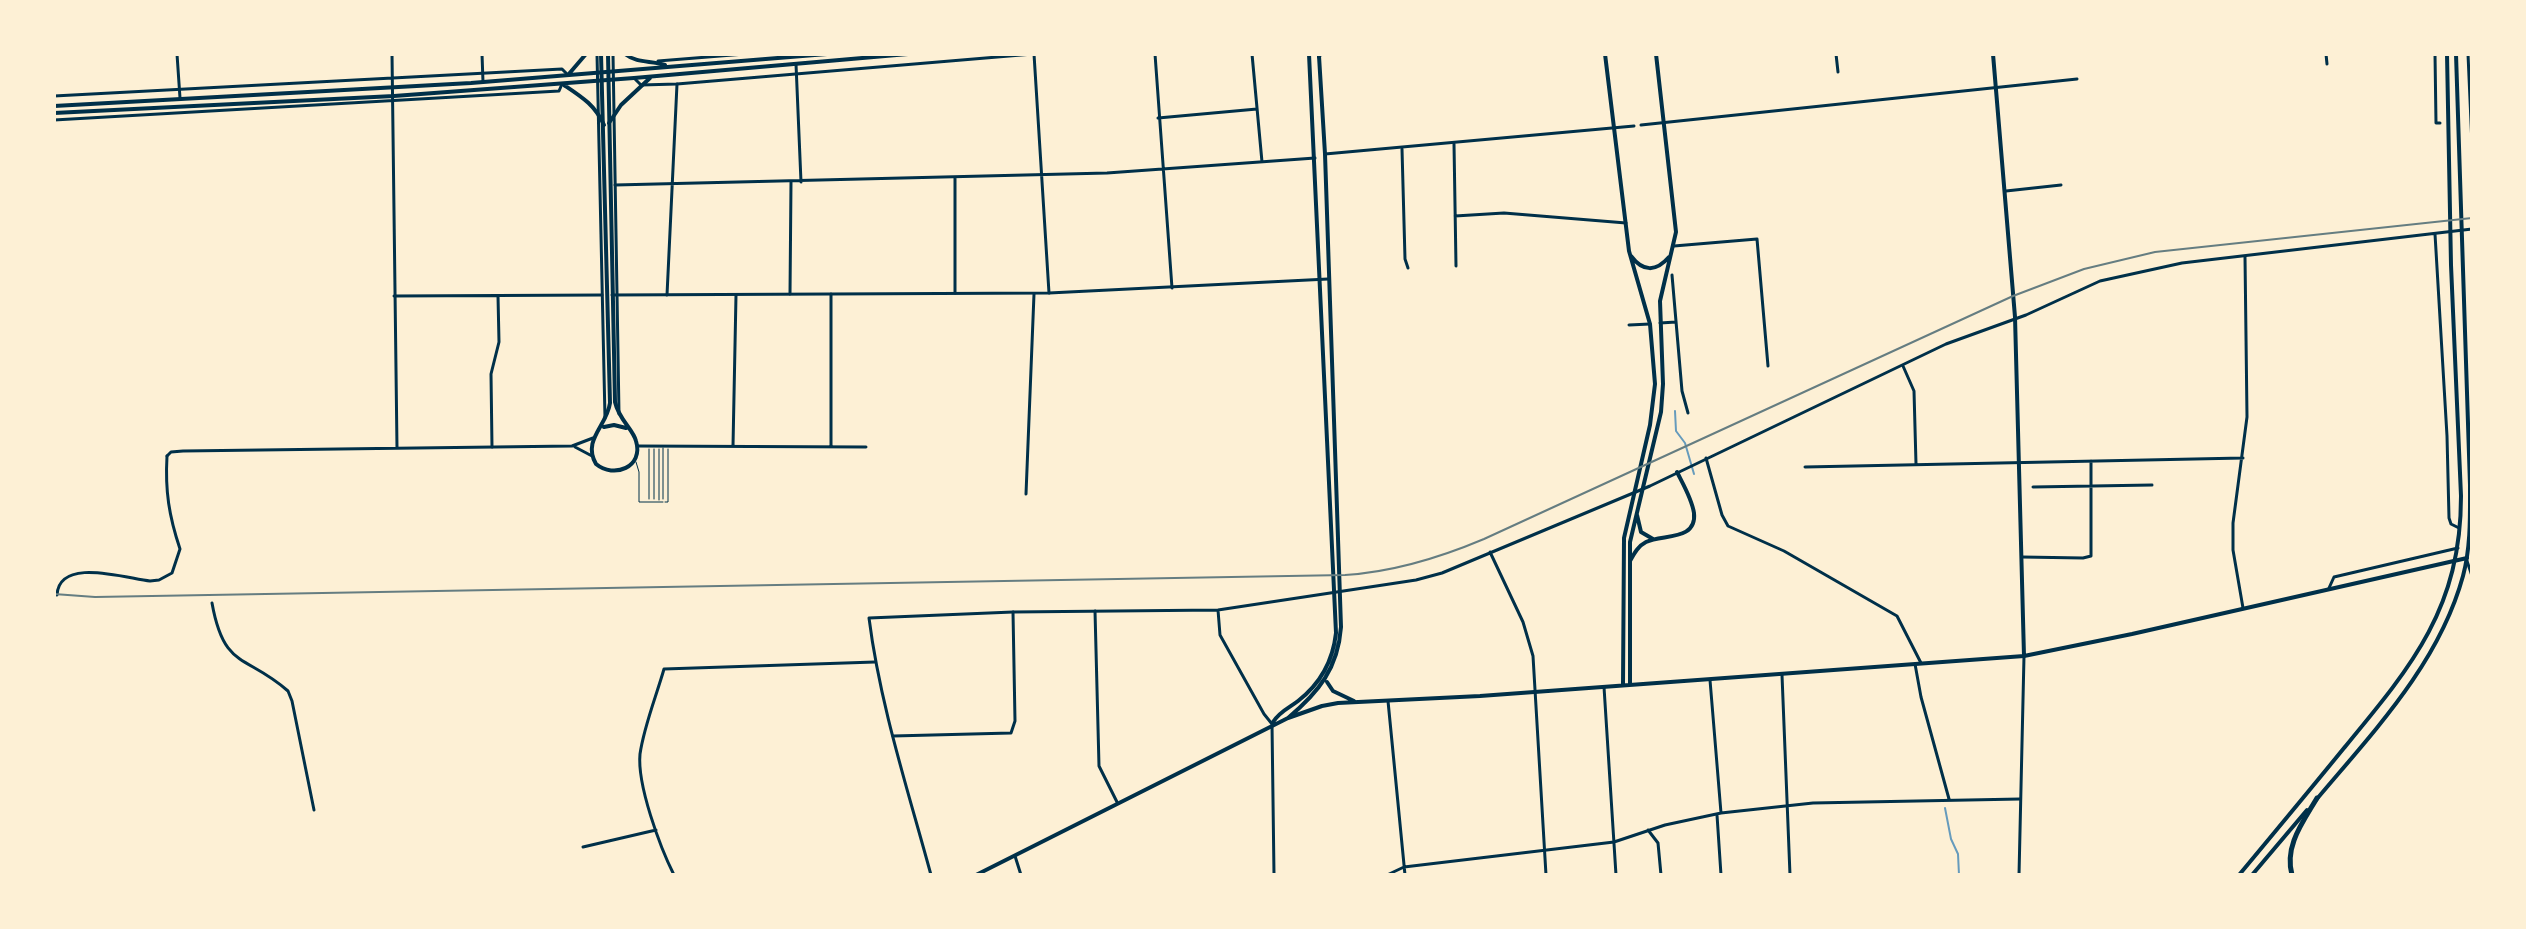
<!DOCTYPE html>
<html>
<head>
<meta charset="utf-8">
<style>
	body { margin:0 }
	#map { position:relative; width:2526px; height:929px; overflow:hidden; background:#fdf0d5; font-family:"Open Sans",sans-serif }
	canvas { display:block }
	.frame { position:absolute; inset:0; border:56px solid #fdf0d5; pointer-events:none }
</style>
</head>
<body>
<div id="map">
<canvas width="2526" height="929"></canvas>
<div class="frame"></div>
</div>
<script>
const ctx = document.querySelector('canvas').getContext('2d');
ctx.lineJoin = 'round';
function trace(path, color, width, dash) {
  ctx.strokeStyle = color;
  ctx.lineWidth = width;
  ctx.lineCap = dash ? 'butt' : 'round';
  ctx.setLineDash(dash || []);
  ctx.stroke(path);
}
const stream = new Path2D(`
	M1675,411l1,20 9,12 9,31
	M1945,808l6,31 7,15 1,21`);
const service = new Path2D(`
	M649,449v50
	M654,449v50
	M636,462l3,10v30h24
	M663,499v-51
	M659,500v-51
	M665,502h3v-53`);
const minor = new Path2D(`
	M177,54l3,44
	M482,54l1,28
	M1034,54l15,239
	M1155,54l17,234
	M1252,54l10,108
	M1836,54l2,18
	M2326,54l1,10
	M2435,54l1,69h4
	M2468,54l4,91
	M796,64l5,118
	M1158,118l99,-9
	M1454,144l2,122
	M1402,149l3,110 3,9
	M955,178v115
	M615,185l492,-12 208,-15
	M2006,191l55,-6
	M1455,216l49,-3 122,10
	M1674,246l83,-7 11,127
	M1672,275l10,116 6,22
	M790,294l1,-112
	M831,294v152
	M667,295l10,-211
	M394,296l208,-1
	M1660,323l16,-1
	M1629,325l21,-1
	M1903,366l11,25 2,73
	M637,446l229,1
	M733,446l3,-151
	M492,447l-1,-73 8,-32 -1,-46
	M1706,458l16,57 6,11 56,25 113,65 24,47
	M1805,467l438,-9
	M2033,487l119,-2
	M1026,494l8,-200
	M2022,557l61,1 8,-2v-95
	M2467,561l5,15
	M2329,588l5,-11 124,-29
	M57,595c2,-39 71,-16 93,-14l9,-1 13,-7 8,-24c-11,-33 -15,-58 -13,-93
	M212,603c12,67 34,51 76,88l4,10 22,109
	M2243,608l-10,-58v-27l14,-106 -2,-160
	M1095,611l4,155 18,36
	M1915,664l6,33 28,102
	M1782,675l8,200
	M1710,680l11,133
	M1604,687l12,188
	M1388,701l17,174
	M893,736l118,-3 4,-12 -2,-109
	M1717,815l4,60
	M1648,830l10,13 3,32
	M583,847l73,-17
	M1015,856l6,19
	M674,875c-14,-28 -37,-90 -34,-121 4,-28 16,-57 24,-85l211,-7
	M1387,875l17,-8 210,-25 51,-17 56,-12 92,-10 207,-4`);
const tertiary = new Path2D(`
	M392,54l5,394
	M597,54l8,364
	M613,54l6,360
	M658,61l87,-7
	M634,78l7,7 36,-1 356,-30
	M54,96l508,-27 5,5
	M54,120l505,-29 3,-7
	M1641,125l436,-46
	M1325,154l309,-28
	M2435,234l12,202 2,82 2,6 8,4
	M612,295l437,-2 279,-14
	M575,447l17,9
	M167,456l4,-4 12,-1 389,-5 21,-8
	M1490,552l33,70 10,34 13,219
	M1218,610l2,25 44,79 8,10 2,151
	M931,875c-23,-85 -51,-170 -62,-257l144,-6 205,-2 198,-30 26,-7 208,-87 296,-142 80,-29 74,-34 82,-18 290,-34
	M2019,875l5,-219`);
const secondary = new Path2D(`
	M601,54l9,349c-3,23 -28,37 -14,61 18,15 48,3 40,-23 -3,-12 -17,-21 -21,-39l-7,-348
	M1605,54l24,197 21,73 5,60 -5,41 -26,113 -1,147
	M1993,54l22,263 9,339
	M1631,256c12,16 25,16 38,1
	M604,427l10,-2 12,3
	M1637,515l4,17 12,7
	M1630,561c4,-7 8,-15 16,-19 17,-8 51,-1 48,-29 -2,-14 -11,-29 -17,-41
	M1327,682l6,9 21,10
	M1630,685v-143l31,-130 2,-28 -3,-83 16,-69 -20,-178
	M1288,718l34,-12 16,-3 142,-7 544,-40 108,-22 335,-76
	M1273,722c7,-11 16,-14 25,-21 22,-17 35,-41 38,-68l-27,-579
	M976,875l312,-157c31,-26 50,-50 53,-91l-16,-473 -6,-98`);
const primary = new Path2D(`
	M625,54c13,10 26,6 40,11
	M1319,57l1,-3
	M568,75l18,-21
	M564,85c18,12 31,20 40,40
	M54,106l417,-23 356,-29
	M54,113l340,-17 240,-18 274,-24
	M609,123l12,-18 29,-27
	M2316,800c57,-68 123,-136 147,-224 8,-30 7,-61 7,-91l-14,-431
	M2239,875c35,-42 70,-84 105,-127 68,-82 117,-140 117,-252l-10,-231 -4,-211
	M2252,875l55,-65`);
const trunk = new Path2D(`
	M2292,875c-8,-29 11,-53 25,-77`);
const rail = new Path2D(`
	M54,594l41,3 1250,-22c49,-3 94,-17 139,-36l529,-243 71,-27 71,-17 317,-34`);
trace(stream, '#669bbc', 2);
trace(service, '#003049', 1);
trace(minor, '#003049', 3);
trace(tertiary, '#003049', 3);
trace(secondary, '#003049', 4);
trace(primary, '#003049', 4);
trace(trunk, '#003049', 5);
trace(rail, '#657d81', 2);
</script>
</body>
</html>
